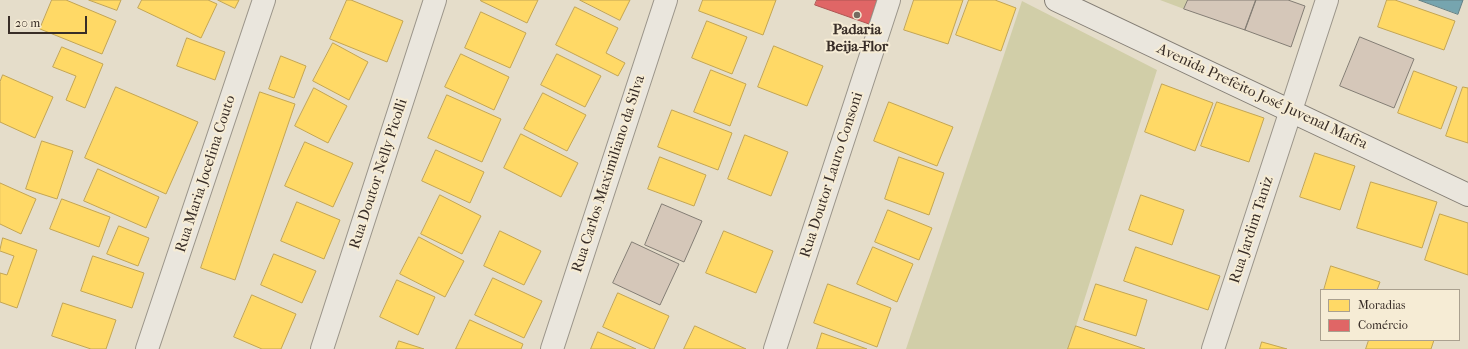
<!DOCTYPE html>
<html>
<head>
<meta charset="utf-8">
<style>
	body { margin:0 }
	#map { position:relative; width:1468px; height:349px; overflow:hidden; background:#e5ddca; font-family:"IM FELL French Canon",serif }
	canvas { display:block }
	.legend { position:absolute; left:1320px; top:289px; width:140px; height:52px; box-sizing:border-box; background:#f6ecd5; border:1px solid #aaa08f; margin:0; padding:5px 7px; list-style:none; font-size:12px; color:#382d27 }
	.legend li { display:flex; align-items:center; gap:8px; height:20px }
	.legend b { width:20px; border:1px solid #aaa08f }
	.scale { position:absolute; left:8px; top:16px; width:79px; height:18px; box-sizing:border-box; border:2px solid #382d27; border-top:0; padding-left:5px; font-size:12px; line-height:14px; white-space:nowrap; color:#382d27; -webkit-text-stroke:3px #f6ecd5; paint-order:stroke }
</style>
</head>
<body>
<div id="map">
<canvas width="1468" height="349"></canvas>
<ul class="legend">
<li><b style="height:11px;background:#ffd966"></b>Moradias</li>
<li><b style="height:11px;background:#e06666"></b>Comércio</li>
</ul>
<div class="scale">20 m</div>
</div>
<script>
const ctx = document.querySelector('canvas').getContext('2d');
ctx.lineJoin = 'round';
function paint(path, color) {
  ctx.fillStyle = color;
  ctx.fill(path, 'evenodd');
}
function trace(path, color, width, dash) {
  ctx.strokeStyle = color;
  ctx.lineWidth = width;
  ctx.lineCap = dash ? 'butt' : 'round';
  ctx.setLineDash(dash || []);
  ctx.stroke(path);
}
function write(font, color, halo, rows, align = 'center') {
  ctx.font = font + ' "IM FELL French Canon",serif';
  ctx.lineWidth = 4;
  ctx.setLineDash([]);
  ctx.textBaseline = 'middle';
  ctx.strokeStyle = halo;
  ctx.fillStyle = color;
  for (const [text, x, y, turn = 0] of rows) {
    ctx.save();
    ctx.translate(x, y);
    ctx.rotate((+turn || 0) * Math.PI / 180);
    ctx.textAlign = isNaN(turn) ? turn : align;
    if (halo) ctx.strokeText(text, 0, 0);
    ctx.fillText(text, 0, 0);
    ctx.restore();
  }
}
const green = new Path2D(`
	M1160,0h28l-4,9z
	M1022,1l135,69 -81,256 -8,23h-162z`);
const homes = new Path2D(`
	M52,0h14l50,21 -14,33 -62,-25z
	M89,0h32l-4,10z
	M142,0h66l9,4 -16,34 -63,-30z
	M218,0h21l-4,8z
	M347,0h4l52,21 -16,41 -57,-23z
	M481,0h57l-11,23 -46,-22z
	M580,0h50l-10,20z
	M703,0h73l-13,35 -64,-24z
	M914,0h49l-15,44 -44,-14z
	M969,0h26l21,8 -15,43 -45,-16z
	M1387,0h8l60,21 -11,29 -66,-23z
	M575,7l43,21 -12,25 19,10 -7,13 -62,-31z
	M481,12l45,21 -16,35 -45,-20z
	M707,21l40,16 -15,37 -40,-16z
	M187,38l38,14 -10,28 -38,-14z
	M333,43l35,19 -19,38 -36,-19z
	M774,46l49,20 -16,40 -49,-19z
	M62,47l41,17 -18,44 -19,-8 10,-24 -23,-9z
	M461,54l48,23 -15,33 -49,-23z
	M557,54l44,22 -16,31 -44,-22z
	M281,56l25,10 -12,32 -25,-9z
	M711,70l35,14 -16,42 -36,-14z
	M1414,71l43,16 -16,42 -43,-16z
	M3,75l50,22 -18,41 -35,-16v-40z
	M1162,84l51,19 -18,48 -50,-19z
	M116,87l82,35 -32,72 -81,-36z
	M1463,87l5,1v55l-22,-7z
	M314,88l33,18 -19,37 -33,-17z
	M260,92l35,12 -60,176 -34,-12z
	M543,93l43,22 -19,36 -43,-22z
	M447,95l54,24 -19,43 -54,-24z
	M889,102l64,25 -16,39 -63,-25z
	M1217,102l47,16 -15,44 -48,-16z
	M672,110l60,23 -14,37 -60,-23z
	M521,134l57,29 -17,34 -57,-29z
	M745,135l43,17 -17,44 -43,-17z
	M42,141l31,10 -16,48 -31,-10z
	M305,142l48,21 -20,44 -48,-21z
	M436,150l48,22 -14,31 -48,-22z
	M1315,153l40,13 -15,44 -40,-13z
	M660,157l46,18 -12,31 -46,-17z
	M899,157l45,16 -15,42 -44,-16z
	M98,169l61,28 -13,31 -62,-27z
	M1371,182l66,20 -15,46 -65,-20z
	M0,183l36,16 -15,35 -21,-10z
	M440,195l41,21 -19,38 -41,-20z
	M1141,195l43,15 -12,35 -43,-15z
	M62,199l48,18 -11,30 -49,-18z
	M297,202l43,18 -16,39 -43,-18z
	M888,210l44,18 -13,32 -44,-18z
	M1440,214l28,9v52l-43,-15z
	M119,226l30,12 -11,28 -31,-12z
	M500,231l41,20 -17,34 -40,-19z
	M724,231l49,20 -17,42 -50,-20z
	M419,237l45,24 -19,36 -45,-23z
	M3,238l34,12 -20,58 -17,-6v-29l7,2 7,-19 -14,-5z
	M873,247l40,17 -16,38 -40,-18z
	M1136,247l84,29 -12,34 -84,-29z
	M274,254l42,17 -14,32 -41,-18z
	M93,256l51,17 -12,35 -51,-17z
	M1331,266l49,16 -3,8h-53z
	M493,278l49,23 -18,37 -49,-23z
	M397,280l38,17 -17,38 -38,-18z
	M828,284l63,24 -14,39 -63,-24z
	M1096,284l51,16 -11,36 -52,-16z
	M618,293l51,23 -15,33h-3l-48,-22z
	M252,295l44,19 -15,35h-19l-28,-12z
	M63,303l53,17 -10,29h-15l-39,-13z
	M470,320l53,24 -2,5h-65z
	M695,326l51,23h-62z
	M1076,326l69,23h-77z
	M598,332l38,17h-45z
	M822,333l45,16h-50z
	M1369,340h65l-3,9h-65z
	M399,341l25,8h-28z
	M1262,342l25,7h-27z`);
const shops = new Path2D(`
	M817,0h60l-8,24 -54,-19z`);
const public = new Path2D(`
	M1419,0h44l-5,14z`);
const building = new Path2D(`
	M1188,0h68l-11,30 -61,-21z
	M1256,0h32l17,6 -14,41 -46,-17z
	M1360,37l54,22 -20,49 -54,-22z
	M662,204l40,17 -18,41 -39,-17z
	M632,242l47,22 -19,41 -47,-22z`);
const street = new Path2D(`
	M147,349l117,-349
	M322,349l113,-349
	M552,349l114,-349
	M775,349l114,-349
	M1213,349l114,-349`);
const secondary = new Path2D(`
	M1056,0l412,195`);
const markers = [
	[857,15,4,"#756b60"]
];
const poiNames = [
	["Padaria",857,30],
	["Beija-Flor",857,47]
];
const streetNames = [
	["Avenida Prefeito José Juvenal Mafra",1262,97,25],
	["Rua Maria Jocelina Couto",206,174,-72],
	["Rua Doutor Nelly Picolli",379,174,-72],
	["Rua Carlos Maximiliano da Silva",609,174,-72],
	["Rua Doutor Lauro Consoni",832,175,-72],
	["Rua Jardim Taniz",1252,230,-72]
];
paint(green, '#d1cea8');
paint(homes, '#ffd966');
trace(homes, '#c3a553', 1);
paint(shops, '#e06666');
trace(shops, '#ae5553', 1);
paint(public, '#76a5af');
trace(public, '#638186', 1);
paint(building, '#d5c7b9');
trace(building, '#837d74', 1);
trace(street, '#9b958a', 24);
trace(secondary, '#837d74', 24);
trace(street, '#eae6dd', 22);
trace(secondary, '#eae6dd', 22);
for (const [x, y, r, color] of markers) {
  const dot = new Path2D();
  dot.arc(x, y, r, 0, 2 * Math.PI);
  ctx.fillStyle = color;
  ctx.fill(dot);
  trace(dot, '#f6ecd5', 1.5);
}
write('bold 15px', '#382d27', '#f6ecd5', poiNames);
write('15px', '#382d27', '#f6ecd5', streetNames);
</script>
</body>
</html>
